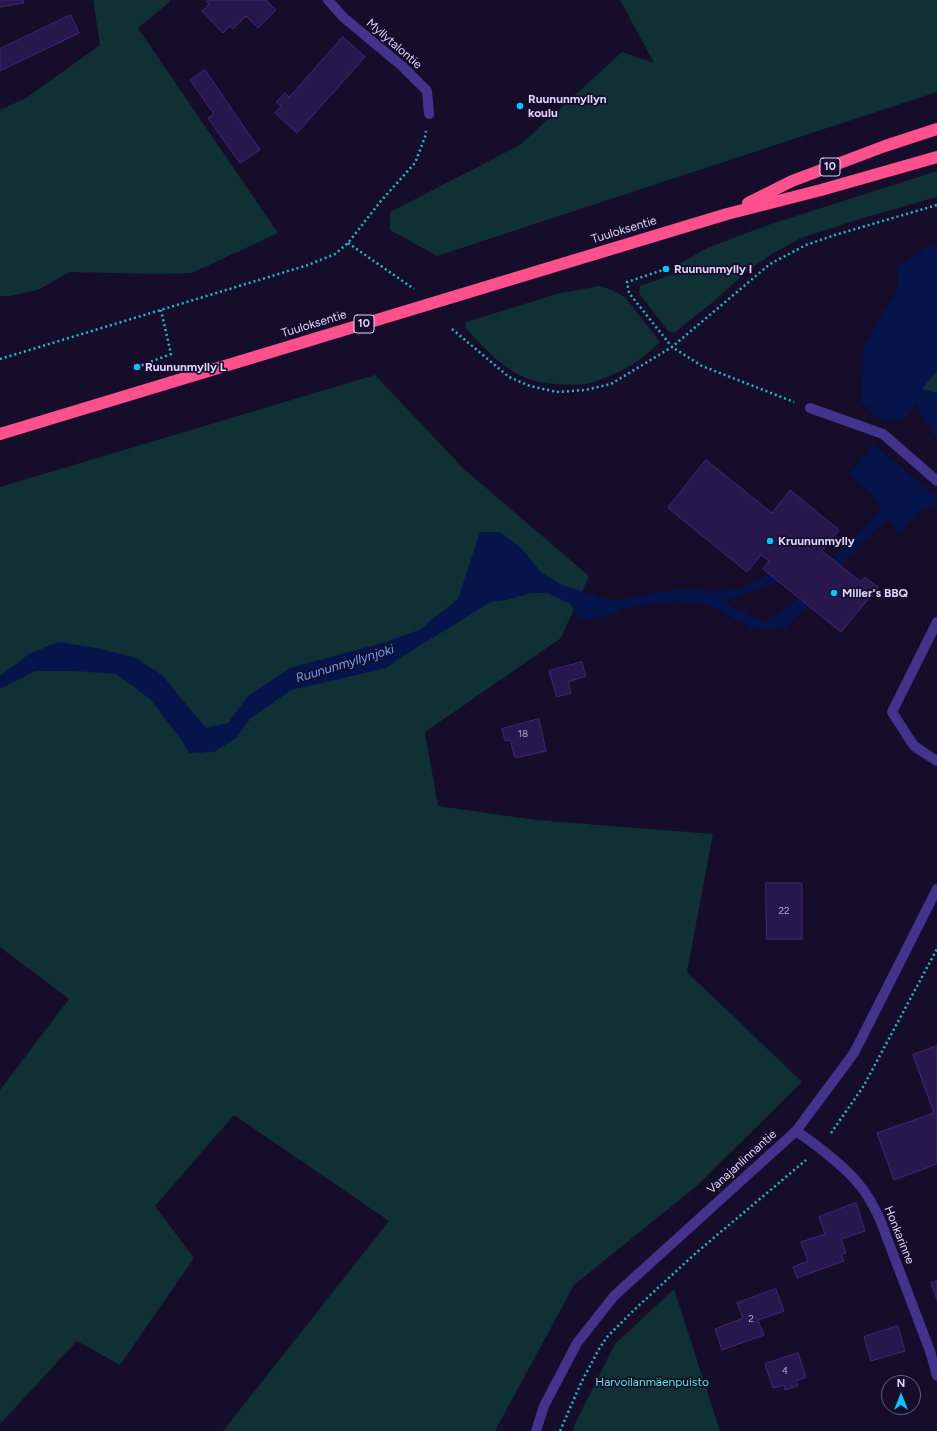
<!DOCTYPE html>
<html>
<head>
<meta charset="utf-8">
<style>
	body { margin:0 }
	#map { position:relative; width:937px; height:1431px; overflow:hidden; background:#150d29; font-family:Figtree,sans-serif }
	canvas { display:block }
	.north { position:absolute; left:881px; top:1375px; width:40px; height:40px; box-sizing:border-box; background:#150d29; border:1px solid #665d7f; border-radius:50%; rotate:0deg; font-size:11px; font-weight:700; line-height:16px; text-align:center; color:#dfd5ff }
	.north::after { content:''; display:block; margin:auto; width:14px; height:18px; background:#01c6ff; clip-path:polygon(50% 0,100% 100%,50% 72%,0 100%) }
</style>
</head>
<body>
<div id="map">
<canvas width="937" height="1431"></canvas>
<div class="north">N</div>
</div>
<script>
const ctx = document.querySelector('canvas').getContext('2d');
ctx.lineJoin = 'round';
function paint(path, color) {
  ctx.fillStyle = color;
  ctx.fill(path, 'evenodd');
}
function trace(path, color, width, dash) {
  ctx.strokeStyle = color;
  ctx.lineWidth = width;
  ctx.lineCap = dash ? 'butt' : 'round';
  ctx.setLineDash(dash || []);
  ctx.stroke(path);
}
function write(font, color, halo, rows, align = 'center') {
  ctx.font = font + ' Figtree,sans-serif';
  ctx.lineWidth = 3.5;
  ctx.setLineDash([]);
  ctx.textBaseline = 'middle';
  ctx.strokeStyle = halo;
  ctx.fillStyle = color;
  for (const [text, x, y, turn = 0] of rows) {
    ctx.save();
    ctx.translate(x, y);
    ctx.rotate((+turn || 0) * Math.PI / 180);
    ctx.textAlign = isNaN(turn) ? turn : align;
    if (halo) ctx.strokeText(text, 0, 0);
    ctx.fillText(text, 0, 0);
    ctx.restore();
  }
}
const green = new Path2D(`
	M93,0h79l-34,28 140,205 -86,40 -34,1 -88,-2 -32,18 -29,6h-9v-186l26,-12 74,-53z
	M620,0h317v92l-500,164 -47,-26v-18l130,-67 102,-93 32,11z
	M937,171v26l-74,21 -62,20 -29,16 -26,18 -32,29 -40,32 -6,-2 -29,-38 1,-7 33,-12 8,-11 26,-15 61,-23z
	M600,286l12,4 13,7 35,45c-7,6 -14,13 -21,18 -12,9 -39,21 -53,24 -12,2 -43,0 -55,-4 -27,-10 -48,-32 -66,-53l1,-5 94,-29z
	M937,370v23l-16,-4z
	M375,375l89,94 125,107 -28,62 -136,94 13,74 98,14 177,14 -26,138 115,110 -104,103 -124,100 -79,146h-272l166,-210 -155,-106 -79,91 39,52 -74,107 -43,-24 -77,83v-334l69,-91 -69,-52v-460z
	M674,1289l46,142h-147l1,-5 41,-82z`);
const water = new Path2D(`
	M929,245l8,3v122l-15,19 15,4v46l-21,-35 -10,13 -22,5 -23,-19 3,-58 34,-56 -1,-22z
	M874,444l61,52 1,9 -19,8 -19,22 -10,-17 -48,47 -7,-6 49,-50 -6,-10 -27,-25z
	M480,532h20l21,16 21,25 20,12 50,16 67,-12 37,2 24,-2 29,-15 10,8 -28,9 -29,11 43,20 34,-24 9,7 -21,22 -18,3 -17,-2 -41,-22 -15,-3 -21,-2 -53,7 -3,5 -38,8 -11,-17 -22,-11h-17l-24,7 -16,2 -93,57 -12,9 -95,22 -40,28 -15,20 -22,14 -25,1 -9,-15 -30,-39 -34,-25 -41,-3h-40l-35,18v-13l29,-22 29,-12 39,6 39,10 26,17 44,53 22,-5 20,-27 42,-28 96,-26 33,-12 39,-31z`);
const building = new Path2D(`
	M0,0h23l1,3 -24,4z
	M207,0h59l10,10 -18,18 -12,-12 -13,13 -3,-3 -7,7 -21,-22 7,-7 -3,-3z
	M71,15l8,18 -79,38v-22z
	M343,37l22,20 -68,76 -22,-20 6,-7 -5,-4 9,-9 4,4z
	M205,70l55,80 -20,13 -32,-45 6,-4 -24,-34z
	M706,460l66,53 18,-23 49,40 -17,21 39,31 4,-5 13,10 -37,45 -78,-63 6,-8 -8,-6 -14,17 -79,-64z
	M582,662l4,14 -18,6 3,11 -14,4 -8,-26z
	M539,719l7,32 -31,7 -5,-18 -5,1 -3,-12z
	M766,883h36v56h-35z
	M937,1046v118l-43,16 -17,-47 57,-20 -21,-58z
	M856,1203l9,28 -24,8 5,14 -5,2 3,6 -47,17 -4,-11 15,-6 -7,-19 24,-8 -6,-17z
	M937,1281v19l-6,-17z
	M776,1289l8,22 -26,9 6,15 -42,15 -7,-21 28,-11 -6,-15z
	M898,1326l7,25 -34,10 -7,-24z
	M798,1353l8,24 -10,4 2,5 -13,4 -1,-5 -11,3 -8,-24z`);
const path = new Path2D(`
	M348,243l66,46
	M666,269l-39,13 2,11 43,54 30,19 92,36
	M452,329l57,48 21,9 27,6 28,-2 26,-6 61,-37 98,-83 36,-19 29,-10 102,-30
	M0,359l308,-94 27,-11 13,-11 32,-41 35,-39 10,-26 1,-6
	M137,367l34,-13 -10,-44
	M831,1133l32,-46 74,-138
	M560,1431l21,-48 18,-34 8,-12 27,-27 63,-58 109,-92`);
const lane = new Path2D(`
	M810,408l73,26 54,47
	M937,622l-45,90 22,34 23,15`);
const street = new Path2D(`
	M328,0l15,17 59,49 25,25 2,23
	M796,1131c22,15 49,35 66,57 7,9 12,19 17,29l51,134 7,25
	M536,1431l8,-25 33,-63 37,-47 182,-165 58,-78 83,-164`);
const highway = new Path2D(`
	M748,203l44,-22 93,-35 52,-17
	M0,434l727,-220 94,-24 116,-33`);
const markers = [
	[520,106,4,"#01c6ff"],
	[666,269,4,"#01c6ff"],
	[137,367,4,"#01c6ff"],
	[770,541,4,"#01c6ff"],
	[834,593,4,"#01c6ff"]
];
const numberNames = [
	["18",523,734],
	["22",784,911],
	["2",751,1319],
	["4",785,1371]
];
const shields = [
	[830,167,20],
	[364,324,20]
];
const shieldNames = [
	["10",830,167],
	["10",364,324]
];
const streetNames = [
	["Myllytalontie",394,44,41],
	["Tuuloksentie",624,230,-17],
	["Tuuloksentie",314,324,-17],
	["Vanajanlinnantie",742,1162,-42],
	["Honkarinne",899,1235,68]
];
const poiNames = [
	["Ruununmyllyn",528,99],
	["koulu",528,113],
	["Ruununmylly I",674,269],
	["Ruununmylly L",145,367],
	["Kruununmylly",778,541],
	["Miller's BBQ",842,593]
];
const parkNames = [
	["Harvoilanmäenpuisto",652,1382]
];
const waterNames = [
	["Ruununmyllynjoki",345,664,-17]
];
paint(green, '#0f3034');
paint(water, '#05154b');
paint(building, '#28174c');
trace(building, '#42277a', 1);
trace(path, '#22bbc6', 2.5, [2, 3]);
trace(lane, '#42338d', 10);
trace(street, '#42338d', 10);
trace(highway, '#ff508e', 12);
for (const [x, y, r, color] of markers) {
  const dot = new Path2D();
  dot.arc(x, y, r, 0, 2 * Math.PI);
  ctx.fillStyle = color;
  ctx.fill(dot);
  trace(dot, '#150d29', 1.5);
}
write('10px', '#b1a6d2', null, numberNames);
for (const [x, y, w] of shields) {
  const box = new Path2D();
  box.roundRect(x - w / 2, y - 9, w, 18, 3);
  ctx.fillStyle = '#150d29';
  ctx.fill(box);
  trace(box, '#dfd5ff', 1);
}
write('bold 11px', '#dfd5ff', null, shieldNames);
write('12px', '#dfd5ff', '#150d29', streetNames);
write('bold 12px', '#dfd5ff', '#150d29', poiNames, 'left');
write('12px', '#54ecd9', '#150d29', parkNames);
write('italic 13px', '#63a3ff', '#150d29', waterNames);
</script>
</body>
</html>
